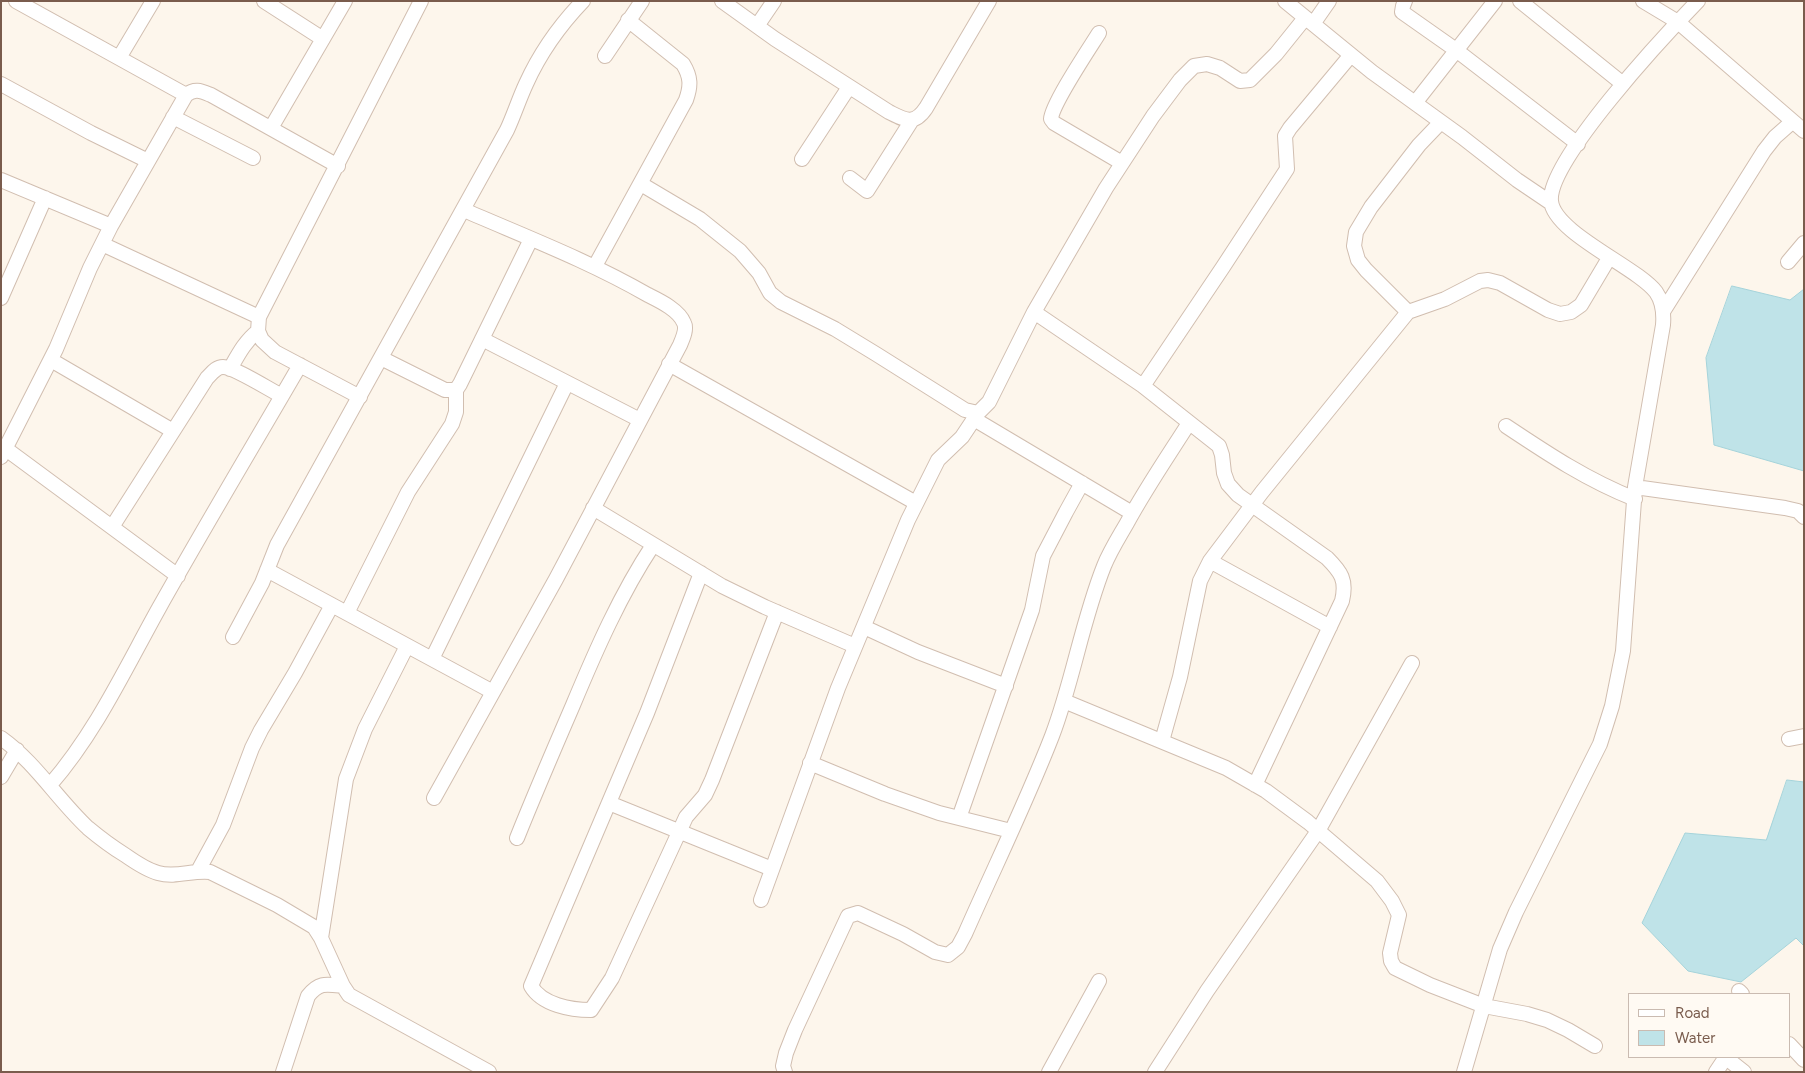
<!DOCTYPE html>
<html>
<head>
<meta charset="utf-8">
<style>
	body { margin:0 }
	#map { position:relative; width:1805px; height:1073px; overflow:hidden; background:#fdf6ec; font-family:Figtree,sans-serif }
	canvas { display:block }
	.frame { position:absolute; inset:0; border:2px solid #7a5c4d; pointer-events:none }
	.legend { position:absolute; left:1628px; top:993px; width:162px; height:65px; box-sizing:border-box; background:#fffaf3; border:1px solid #cabbb1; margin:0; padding:6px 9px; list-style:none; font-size:15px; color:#7a5c4d }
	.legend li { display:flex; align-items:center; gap:10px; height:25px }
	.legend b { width:25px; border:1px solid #cabbb1 }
</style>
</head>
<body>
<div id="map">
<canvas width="1805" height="1073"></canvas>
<div class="frame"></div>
<ul class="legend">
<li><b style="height:6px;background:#fff"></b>Road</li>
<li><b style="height:14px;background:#bfe3e8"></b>Water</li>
</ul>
</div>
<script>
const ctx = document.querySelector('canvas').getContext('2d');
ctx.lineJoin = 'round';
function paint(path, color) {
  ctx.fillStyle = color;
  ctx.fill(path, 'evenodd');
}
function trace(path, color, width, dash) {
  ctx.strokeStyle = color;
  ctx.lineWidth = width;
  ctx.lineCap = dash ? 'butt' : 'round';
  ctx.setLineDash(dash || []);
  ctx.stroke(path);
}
const water = new Path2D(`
	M1732,286l58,14 14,-11v182l-90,-26 -8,-87z
	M1787,780l17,2v164l-8,-8 -55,44 -53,-11 -46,-48 43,-90 81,7z`);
const minor = new Path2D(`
	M16,1l170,94
	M264,1l59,38
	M722,1l53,38 114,73c16,8 25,14 37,-4l63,-107
	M1285,1l87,71 90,65 55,43 34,23
	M1405,1l-2,5 -1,6 54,38 122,94
	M1520,1l103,83
	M1643,1l35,21 126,109
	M1313,24l16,-23
	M757,26l17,-25
	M1099,33c-10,16 -47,71 -48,86l3,4 68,40
	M605,56l37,-55
	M119,58l34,-57
	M1,84l90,49 57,28
	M1415,103l80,-102
	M173,117l80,41
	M1441,122l-22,23 -48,62 -15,25 -2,14 4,14 8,10 42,42 37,-13 35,-18 8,-1 12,3 48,27 12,4 11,-2 10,-7 28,-47
	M271,128l74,-127
	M802,159l47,-72
	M850,178l17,13 45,-71
	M1,180l110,46
	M641,184l59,35 40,32 19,22 11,20 11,9 54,27 41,25 89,56 13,3 11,-11 45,-90 72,-124 47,-72 27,-36 14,-14 13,-2 13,4 20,13 10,-1 26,-26 29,-36
	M102,244l157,73
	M1788,262l16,-19
	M595,266l91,-166c5,-14 5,-23 -3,-36l-55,-44
	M1,298l44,-100
	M1664,310l100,-159 11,-14 17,-15
	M1034,312l109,74 76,60 3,9 2,18 4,11 10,11 89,63c14,14 20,22 15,43l-87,184
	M482,339l158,81
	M381,358l64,32h11l4,-6 71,-145
	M51,360l122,71
	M669,364l247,139
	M230,369c8,-14 15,-28 28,-38
	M1143,386l80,-119 64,-98 -2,-33 5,-8 61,-73
	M360,397l-85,-45 -13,-12 -4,-9 1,-14 162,-316
	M974,419l158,94
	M1506,426c42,28 81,54 129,73
	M6,449l172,127
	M1,457l55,-108 34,-81 21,-42 75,-131c9,-7 15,-4 25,0l127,71
	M1635,487l150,21 13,3 6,6
	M593,508l129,78 43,21 90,39
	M112,527l95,-149c5,-5 9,-11 16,-11 11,0 47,23 59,29
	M1210,561l120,66
	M267,570l226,122
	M701,573l-54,140 -116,273c11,19 40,24 60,24l21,-32 74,-161 19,-22 7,-15 65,-168
	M347,613l61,-121 44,-68 4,-12v-22
	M864,627l54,25 88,34
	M233,637l29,-54 15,-38 230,-415c7,-15 12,-31 19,-46 14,-31 34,-59 57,-83
	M432,659l135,-276
	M1064,701l162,67 40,23 42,31 69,59 15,20 7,14 -9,38 1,8 4,7 35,17 54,21 43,8 20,6 21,10 27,16
	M1,738c35,25 56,61 87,90 12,10 24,19 37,27 10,7 22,15 33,18 18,5 34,-3 52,-1l67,33 37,22 7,11 22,48 6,9 140,77
	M1789,739l15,-3
	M1162,741l18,-64 20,-96 10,-20 52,-69 146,-180
	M810,763l75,31 54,19 72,18
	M1,777l16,-27
	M50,785c46,-53 75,-116 109,-177 46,-82 94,-162 141,-243
	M434,798l122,-219 124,-234c3,-7 7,-16 4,-22 -5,-13 -24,-22 -36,-28 -59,-34 -122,-58 -184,-85
	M609,803l163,66
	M959,818l73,-208 11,-54 23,-44 16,-29
	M517,838c18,-45 37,-89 56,-133 23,-55 47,-110 80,-160
	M198,871l25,-46 29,-77 9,-18 34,-57 37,-68
	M761,900l77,-212 70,-168 30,-60 24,-23 16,-24
	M321,938l25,-159 19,-50 42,-83
	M1739,991l3,3
	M1789,1044l15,16
	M1725,1057l19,15
	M283,1072l25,-76c11,-14 18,-12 35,-10
	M785,1072l-2,-6 3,-13 9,-23 53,-114 10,-3 45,21 32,18 13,3 10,-8 7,-13c29,-66 61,-131 87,-198 21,-55 30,-115 52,-170 6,-15 15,-29 23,-43 19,-35 41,-67 62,-100
	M1049,1072l50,-91
	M1155,1072l52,-81 111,-160 94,-168
	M1464,1072l36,-123 16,-37 84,-168 12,-38 11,-55 12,-164 28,-162c1,-12 0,-23 -7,-33 -19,-25 -102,-59 -105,-91 -4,-40 116,-168 147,-200
	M1716,1072l10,-15`);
paint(water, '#bfe3e8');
trace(water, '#a5d3da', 1);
trace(minor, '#d1beb0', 16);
trace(minor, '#fff', 14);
</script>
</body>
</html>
